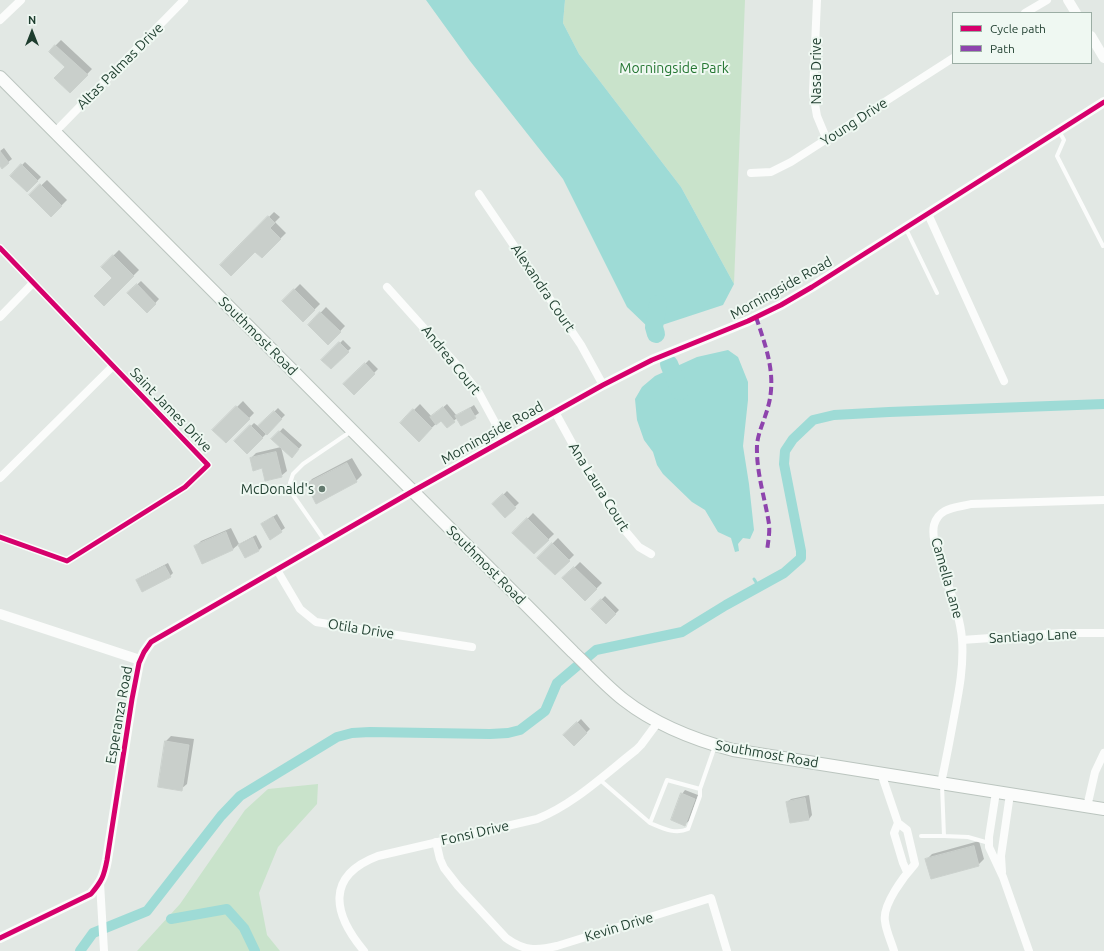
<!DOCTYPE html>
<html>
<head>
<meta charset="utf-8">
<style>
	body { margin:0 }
	#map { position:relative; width:1104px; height:951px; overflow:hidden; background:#e2e8e4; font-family:Ubuntu,sans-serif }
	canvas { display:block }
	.legend { position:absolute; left:952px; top:12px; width:140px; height:52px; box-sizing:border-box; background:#eff8f2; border:1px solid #9bada4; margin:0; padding:5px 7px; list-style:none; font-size:12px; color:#1e3d2e }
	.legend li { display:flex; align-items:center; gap:8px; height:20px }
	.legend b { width:20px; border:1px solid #9bada4 }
	.north { position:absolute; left:12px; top:12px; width:40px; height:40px; -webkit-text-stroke:3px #eff8f2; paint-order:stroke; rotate:0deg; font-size:11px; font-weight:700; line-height:16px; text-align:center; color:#1e3d2e }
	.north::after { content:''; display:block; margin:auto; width:14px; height:18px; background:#1e3d2e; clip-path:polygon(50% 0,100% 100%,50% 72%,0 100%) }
</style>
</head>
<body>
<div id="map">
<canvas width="1104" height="951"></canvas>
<ul class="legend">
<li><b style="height:5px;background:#d6006c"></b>Cycle path</li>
<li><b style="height:5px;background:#8e44ad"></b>Path</li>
</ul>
<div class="north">N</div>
</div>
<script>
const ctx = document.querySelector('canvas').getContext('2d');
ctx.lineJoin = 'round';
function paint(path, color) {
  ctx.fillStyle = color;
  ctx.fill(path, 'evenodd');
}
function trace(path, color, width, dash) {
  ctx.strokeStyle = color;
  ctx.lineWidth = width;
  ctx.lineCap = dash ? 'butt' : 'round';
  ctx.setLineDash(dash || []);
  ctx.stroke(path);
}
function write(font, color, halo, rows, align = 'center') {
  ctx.font = font + ' Ubuntu,sans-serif';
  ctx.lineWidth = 4;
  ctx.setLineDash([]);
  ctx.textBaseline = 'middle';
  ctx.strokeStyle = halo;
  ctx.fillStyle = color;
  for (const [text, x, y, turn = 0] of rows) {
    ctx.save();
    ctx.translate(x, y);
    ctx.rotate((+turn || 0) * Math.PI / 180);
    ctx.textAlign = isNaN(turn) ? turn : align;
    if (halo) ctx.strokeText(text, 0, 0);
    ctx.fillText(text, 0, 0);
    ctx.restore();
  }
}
const green = new Path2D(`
	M565,0h180l-11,284 -53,-97 -102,-133 -16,-31z
	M318,784l-1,20 -39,43 -19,46 8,42 13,16h-143l43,-47 65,-94 23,-21z`);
const water = new Path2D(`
	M426,0h139l-2,23 16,31 102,133 53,97 -11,21 -73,24 -23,-22 -64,-128 -93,-118z
	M728,350l10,7 10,25v18l-5,46 6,38 5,46 -4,9 -7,-1 -5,6 1,7 -4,1 -4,-14 -13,-6 -13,-22 -13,-8 -29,-28 -6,-9 -4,-13 -9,-12 -7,-20 -2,-21 7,-12 13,-11 42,-19z`);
const shadow = new Path2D(`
	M61,40l31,29 -22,23 -4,-25 -16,-16z
	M4,148l8,11 -10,8 -2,-3v-13z
	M25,162l16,15 -14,14 -16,-15z
	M47,180l20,20 -16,16 -20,-21z
	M274,212l6,5 -5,5 11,11 -24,24 -7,-6 -34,14z
	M119,250l20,20 -35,35 9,-27 -11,-11z
	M141,281l18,18 -12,13 -19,-19z
	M300,284l20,20 -17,17 -20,-20z
	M326,307l19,19 -17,18 -19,-19z
	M343,340l8,8 -20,20 -8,-8z
	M369,360l9,9 -24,24 -9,-9z
	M243,401l11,12 -28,29 -12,-12z
	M420,404l12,13 15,-13 10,12 17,-11 5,8 -17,12 -5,-7 -10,9 -6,-8 -22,21 -18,-17z
	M278,408l7,7 -38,38 -11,-12 18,-18 5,4z
	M283,428l19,17 -10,12 -11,-10 6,24 -6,5 -18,-9 -12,-9 5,-5 25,-6 -8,-8z
	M352,458l10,17 -6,6 -49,4 5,-6z
	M507,491l12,12 -14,13 -11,-12z
	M533,513l21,21 -20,19 -20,-20z
	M277,514l8,14 -15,10 -8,-14z
	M231,528l8,16 -6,5 -31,14 -7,-16 6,-6z
	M256,535l6,12 -3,3 -14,7 -6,-12 4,-3z
	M558,538l16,17 -19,19 -17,-16z
	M580,562l22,21 -17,17 -21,-22z
	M168,563l5,10 -3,3 -33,5 4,-4z
	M605,596l14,14 -13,13 -14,-14z
	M581,719l9,10 -16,16 -9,-10z
	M171,736l23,3 -7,45 -6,5 -15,-48z
	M685,790l13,5 -9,26 -4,3 -3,-30z
	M809,795l3,20 -3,4 -22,-17 4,-3z
	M979,841l5,18 -6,6 -51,-6 5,-5z`);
const stream = new Path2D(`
	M754,579l5,8`);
const canal = new Path2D(`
	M171,919l56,-10 17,19 11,23
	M80,951l13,-18 54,-22 74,-95 19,-20 97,-59 15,-4 18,-1 120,2 18,-1 12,-3 25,-19 12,-28 39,-33 86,-18 44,-27 58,-32 17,-15v-7l-17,-87 1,-13 8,-12 20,-19 21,-5 55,-3 215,-8`);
const river = new Path2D(`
	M656,334l-2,-7 4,-23
	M669,364l11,27`);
const building = new Path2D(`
	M55,45l33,30 -18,18 -16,-15 11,-11 -16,-15z
	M0,151l9,12 -7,6 -2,-3z
	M21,164l17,17 -11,11 -17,-16z
	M40,184l22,22 -11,11 -22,-22z
	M268,216l7,7 -5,5 11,11 -19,19 -7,-6 -24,24 -11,-11z
	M113,255l21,21 -30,30 -10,-10 18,-18 -11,-11z
	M137,284l19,20 -9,9 -20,-20z
	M294,289l21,21 -12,12 -21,-21z
	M320,312l21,20 -13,13 -20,-20z
	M339,342l10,10 -18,17 -10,-9z
	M365,363l10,11 -21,21 -11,-11z
	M236,406l14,13 -24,24 -14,-13z
	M443,407l12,15 -8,6 -6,-7 -5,4 -6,-8z
	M470,408l6,10 -15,8 -6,-10z
	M413,409l19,19 -13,14 -19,-19z
	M274,411l8,8 -15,16 -9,-9z
	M250,425l13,13 -16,16 -13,-13z
	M279,431l20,18 -7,9 -21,-19z
	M276,452l6,25 -17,4 -3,-13 -9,3 -3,-13z
	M347,463l10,19 -41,22 -10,-20z
	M503,494l13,14 -11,10 -13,-14z
	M273,517l9,15 -12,8 -9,-16z
	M527,518l22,22 -15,14 -22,-21z
	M226,532l7,18 -31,14 -8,-18z
	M253,538l6,13 -14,7 -7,-13z
	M552,543l18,18 -15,14 -18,-17z
	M165,566l6,11 -29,15 -6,-12z
	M574,567l23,22 -12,12 -23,-23z
	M601,599l15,15 -10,10 -15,-15z
	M577,722l10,11 -13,13 -11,-11z
	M165,741l24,4 -7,46 -24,-4z
	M681,793l14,6 -10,27 -14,-6z
	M805,798l4,22 -19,3 -4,-21z
	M974,846l5,20 -48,13 -6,-20z`);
const service = new Path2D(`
	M1059,131l5,9 -7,16 46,90
	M906,229l31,64
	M325,541l-32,-46 -3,-12 3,-9 10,-10 47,-32
	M599,779l51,44 17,-43 33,9 15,-43
	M942,785l2,51 24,1 21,6
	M650,823c12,5 25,12 38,6l12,-33v-7
	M921,836h23`);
const minor = new Path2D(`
	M817,0l-4,93 4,23 10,24
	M1025,13l22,-13
	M0,20l21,-20
	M55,132l129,-132
	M751,173l20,-1 20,-10 162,-104
	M479,194l102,151 22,40
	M928,214l76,167
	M0,248l208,217 -23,22 -118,74 -67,-24
	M387,287l70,78 22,28 26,48
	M0,317l33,-34
	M555,412l39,71 29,45 16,19 12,7
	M0,478l113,-112
	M277,570l23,39 16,13 156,25
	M962,640l100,-7h42
	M881,773l17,50 9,7 8,34c-11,12 -33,41 -30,57 1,10 6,20 9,30
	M941,783c5,-22 9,-44 13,-66 5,-26 10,-51 8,-78 -2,-24 -12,-47 -19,-70 -4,-13 -12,-30 -9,-44 5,-18 22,-17 37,-21l133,-4
	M996,792l-7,45v10l14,30 26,74
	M1087,807l8,-35 9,-19
	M898,823l-4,10 9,30 4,9
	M436,842l4,17 4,9 14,18 48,52c18,13 30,13 51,8l154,-48 16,53
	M1002,872l-1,-16 9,-62
	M100,883l4,68
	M364,951c-31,-37 -39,-75 14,-95l159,-37c37,-15 67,-44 99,-69l5,-5 17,-23`);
const tertiary = new Path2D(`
	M1068,0l8,13
	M1091,36l13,22
	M0,614l140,46
	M0,938l91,-44c11,-13 13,-18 16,-34l25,-161 7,-36 5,-11 7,-10 262,-151 190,-106 49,-25 96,-39 33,-16 31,-18 292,-185`);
const secondary = new Path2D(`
	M0,77l573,575c17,16 33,34 51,48 32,25 71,40 109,50l371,59`);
const quiet = new Path2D(`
	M756,317c10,30 21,58 12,90 -3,12 -10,25 -11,38 -1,27 8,53 12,79 1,9 -1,18 -2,27`);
const cycleway = new Path2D(`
	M0,248l208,217 -23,22 -118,74 -67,-24
	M0,938l91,-44c11,-13 13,-18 16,-34l25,-161 7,-36 5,-11 7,-10 262,-151 190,-106 49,-25 96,-39 33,-16 31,-18 292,-185`);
const markers = [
	[322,489,4,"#63796e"]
];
const streetNames = [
	["Altas Palmas Drive",120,66,-45],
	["Nasa Drive",816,71,-90],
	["Young Drive",854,122,-33],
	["Alexandra Court",543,288,56],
	["Morningside Road",781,288,-29],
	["Southmost Road",258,336,45],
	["Andrea Court",451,360,51],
	["Saint James Drive",171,410,46],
	["Morningside Road",492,433,-29],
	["Ana Laura Court",599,487,58],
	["Southmost Road",486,565,45],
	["Camella Lane",947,578,74],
	["Otila Drive",361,629,9],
	["Santiago Lane",1033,636,-3],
	["Esperanza Road",119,715,-80],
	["Southmost Road",767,754,10],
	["Fonsi Drive",475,833,-13],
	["Kevin Drive",619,927,-17]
];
const parkNames = [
	["Morningside Park",674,68]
];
const poiNames = [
	["McDonald's",314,489]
];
paint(green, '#c9e3cb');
paint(water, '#9edbd6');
paint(shadow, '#0003');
trace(stream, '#9edbd6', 3);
trace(canal, '#9edbd6', 10);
trace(river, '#9edbd6', 18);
paint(building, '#c9cfcb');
trace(building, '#cbd1cd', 1);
trace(secondary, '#bbc5bf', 14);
trace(service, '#fbfcfb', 4);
trace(minor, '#fbfcfb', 8);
trace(tertiary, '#fbfcfb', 10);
trace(secondary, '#fbfcfb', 12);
trace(quiet, '#8e44ad', 4, [8, 4]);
trace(cycleway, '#d6006c', 5);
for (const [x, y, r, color] of markers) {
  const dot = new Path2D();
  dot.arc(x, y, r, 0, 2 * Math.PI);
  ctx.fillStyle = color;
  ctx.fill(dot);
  trace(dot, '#eff8f2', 1.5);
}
write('14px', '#1e3d2e', '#eff8f2', streetNames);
write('14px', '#257733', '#eff8f2', parkNames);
write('14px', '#1e3d2e', '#eff8f2', poiNames, 'right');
</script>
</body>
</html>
